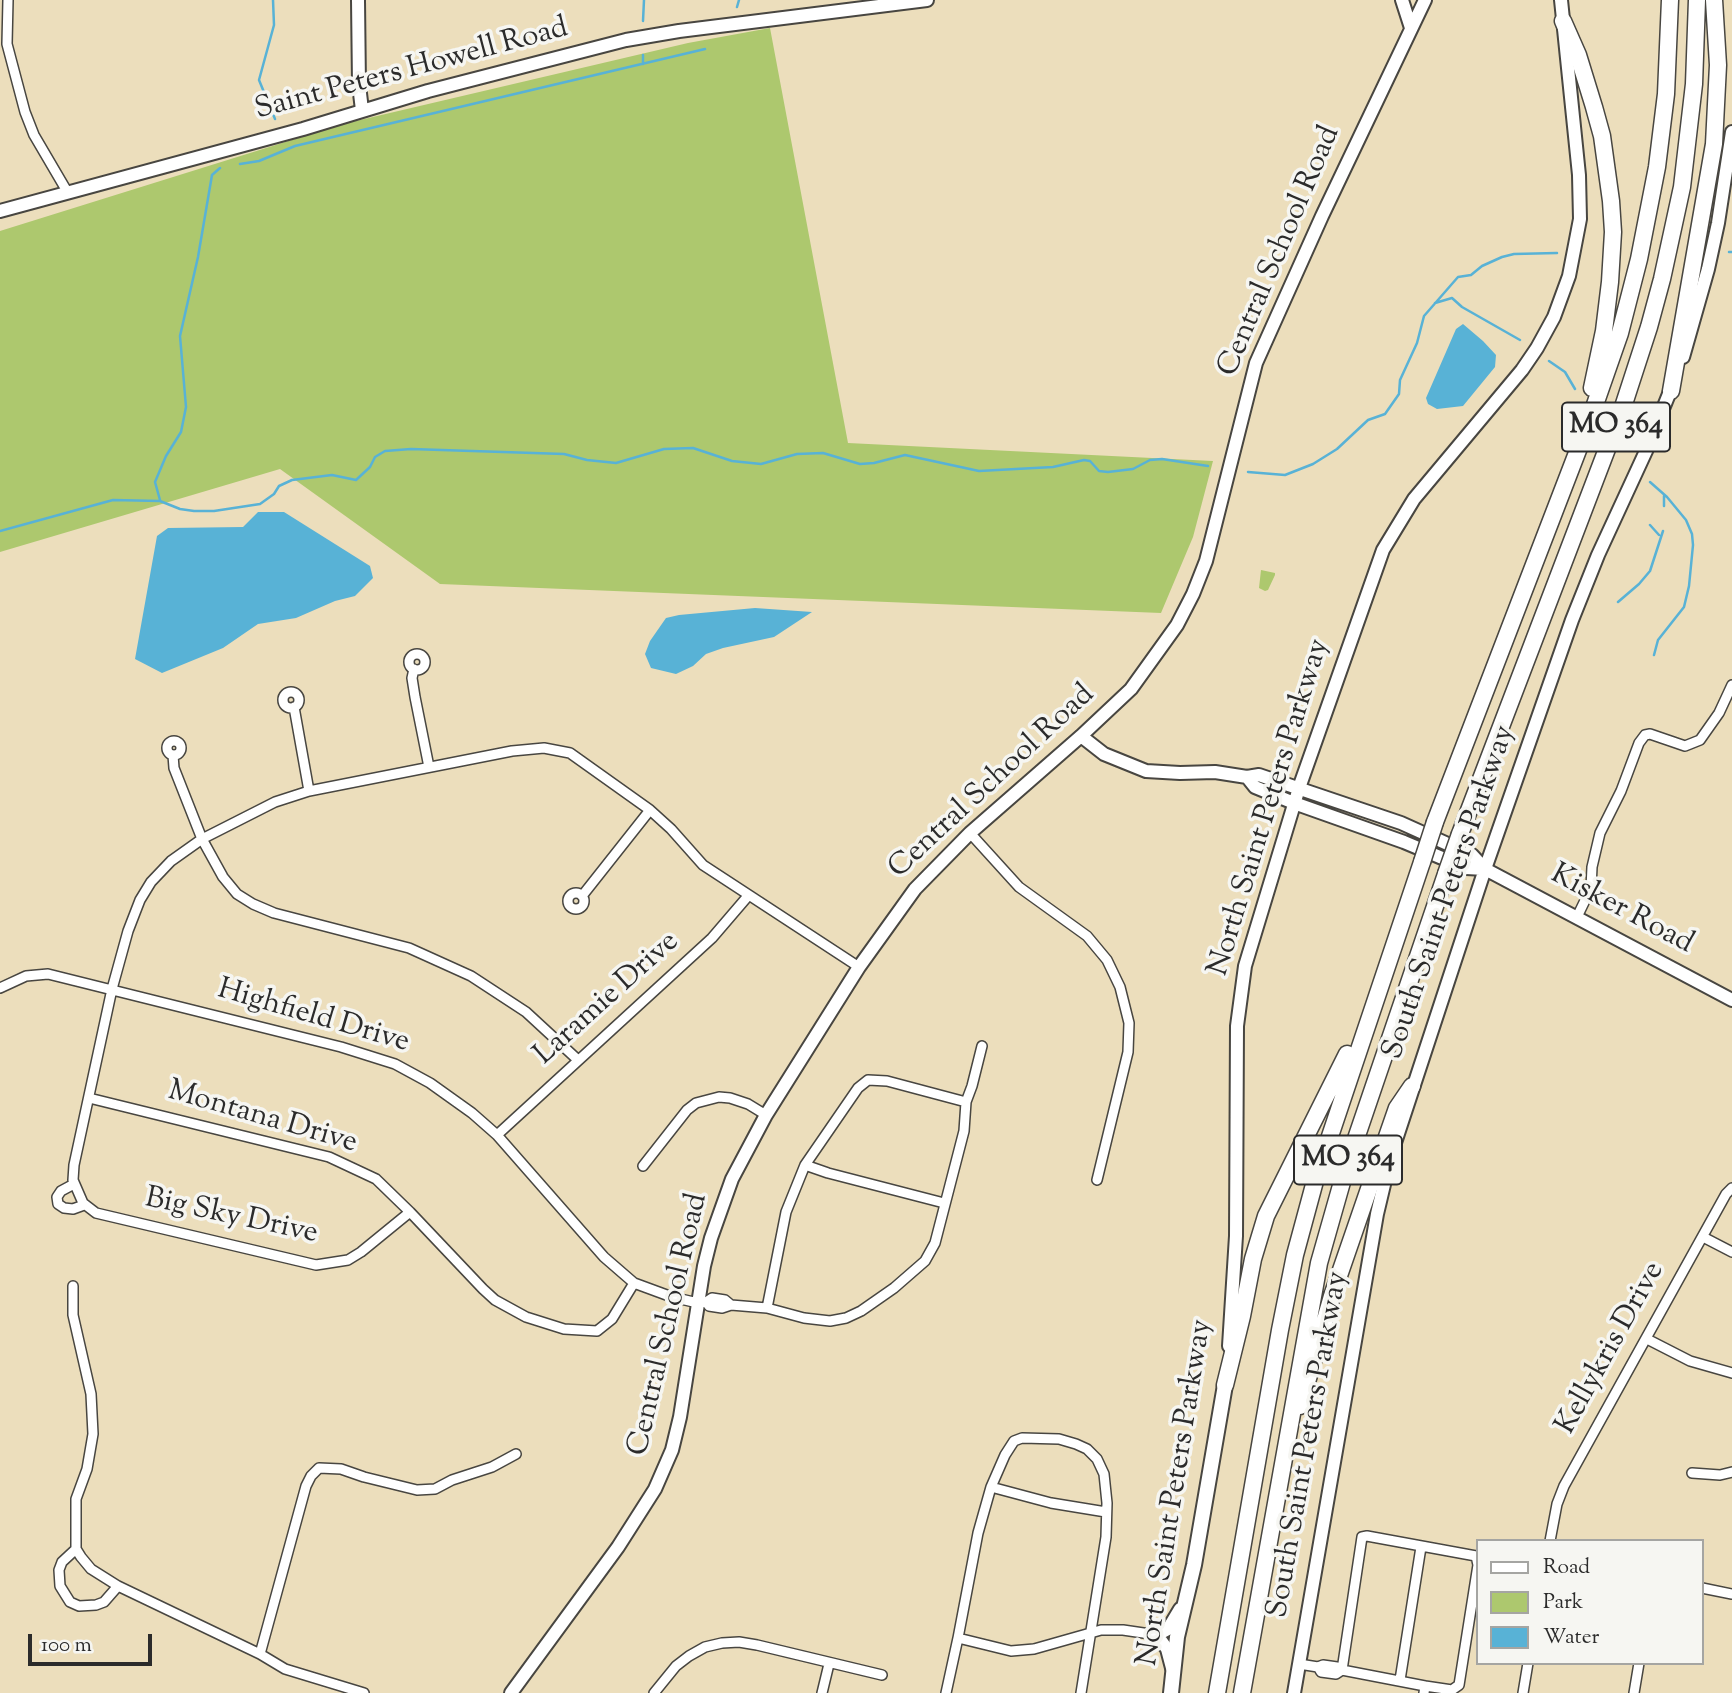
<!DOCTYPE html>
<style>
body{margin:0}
#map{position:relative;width:1732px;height:1693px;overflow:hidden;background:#ecdebc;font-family:"Sorts Mill Goudy",serif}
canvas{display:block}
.legend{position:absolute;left:1476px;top:1539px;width:228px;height:126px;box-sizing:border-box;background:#f6f6f2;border:2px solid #a5a5a2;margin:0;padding:9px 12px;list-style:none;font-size:21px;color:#2b2b2b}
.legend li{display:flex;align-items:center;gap:14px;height:35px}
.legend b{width:35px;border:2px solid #a5a5a2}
.scale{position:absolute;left:28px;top:1634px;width:124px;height:32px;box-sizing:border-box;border:4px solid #2b2b2b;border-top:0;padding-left:9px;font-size:21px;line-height:24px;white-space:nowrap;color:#2b2b2b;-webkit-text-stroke:5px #f6f6f2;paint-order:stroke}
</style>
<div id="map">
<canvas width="1732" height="1693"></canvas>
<ul class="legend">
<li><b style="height:9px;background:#fff"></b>Road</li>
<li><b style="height:19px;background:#adc86e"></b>Park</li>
<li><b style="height:19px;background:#58b2d6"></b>Water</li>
</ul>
<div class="scale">100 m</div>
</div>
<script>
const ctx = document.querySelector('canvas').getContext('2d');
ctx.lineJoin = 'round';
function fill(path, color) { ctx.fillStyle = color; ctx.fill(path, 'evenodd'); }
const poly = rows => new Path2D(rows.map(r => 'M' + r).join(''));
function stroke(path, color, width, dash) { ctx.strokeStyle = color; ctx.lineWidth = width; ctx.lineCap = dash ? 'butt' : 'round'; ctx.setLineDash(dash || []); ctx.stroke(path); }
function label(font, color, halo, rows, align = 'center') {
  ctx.font = font + ' "Sorts Mill Goudy",serif'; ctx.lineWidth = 7; ctx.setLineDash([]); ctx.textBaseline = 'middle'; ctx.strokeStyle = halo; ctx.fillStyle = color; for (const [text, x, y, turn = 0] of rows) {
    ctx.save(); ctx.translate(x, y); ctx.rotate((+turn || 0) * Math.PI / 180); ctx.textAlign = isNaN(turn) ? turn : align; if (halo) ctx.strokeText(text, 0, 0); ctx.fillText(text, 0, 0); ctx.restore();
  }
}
const green = poly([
 [770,28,848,443,1213,461,1193,537,1161,613,440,584,280,469,0,552,0,231,343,124,688,43],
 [1261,570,1275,573,1275,575,1268,590,1265,591,1259,588]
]);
const water = poly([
 [1463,324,1483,341,1496,355,1495,367,1463,406,1437,409,1428,404,1426,398,1456,329],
 [258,512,284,512,370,566,373,578,355,596,335,601,296,618,258,624,223,648,162,673,135,659,157,536,168,528,243,527],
 [755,608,812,612,774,637,723,648,706,654,693,666,676,674,651,668,645,654,650,641,666,618,679,615]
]);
const stream = poly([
 [273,0,274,25,259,80,275,119],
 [737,7,739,0],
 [643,21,644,0],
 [643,64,643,55],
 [240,164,259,161,295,146,705,49],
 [1729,252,1732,252],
 [1435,303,1452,298,1462,307,1520,340],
 [1549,361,1565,372,1575,389],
 [1248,472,1285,475,1313,464,1337,449,1368,420,1385,414,1399,394,1400,380,1417,343,1424,316,1458,277,1471,275,1482,266,1502,257,1514,254,1557,253],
 [1650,482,1667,497,1686,520,1692,534,1693,545,1689,586,1684,607,1658,640,1654,655],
 [1664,496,1664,506],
 [160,500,155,482,166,456,181,432,186,407,180,336,198,257,212,175,220,168],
 [1650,525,1659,535],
 [0,531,113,500,160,501,180,509,194,511,214,511,260,504,274,494,279,486,292,480,332,475,356,480,370,467,375,457,385,451,411,449,564,454,587,460,616,463,664,449,693,448,732,461,761,464,797,454,823,453,860,464,874,463,905,455,979,471,1053,467,1084,460,1090,461,1099,471,1108,472,1133,469,1150,460,1162,459,1208,466],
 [1618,602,1639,584,1650,571,1663,531]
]);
const street = poly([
 [8,0,7,44,25,112,34,135,68,193],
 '409 662a8 8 0 1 1 16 0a8 8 0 1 1-16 0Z',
 [414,669,412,678,415,697,429,767],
 '283 700a8 8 0 1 1 16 0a8 8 0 1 1-16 0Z',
 [294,707,309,791],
 '167 748a7 7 0 1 1 14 0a7 7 0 1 1-14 0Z',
 [173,755,174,768,202,839,223,877,237,894,253,904,274,913,409,948,471,976,526,1012,578,1060],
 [970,833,1019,887,1087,936,1107,960,1120,987,1129,1023,1128,1052,1097,1180],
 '568 901a8 8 0 1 1 16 0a8 8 0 1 1-16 0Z',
 [582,896,650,810],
 [1577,917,1591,888,1592,867,1600,833,1621,791,1639,743,1645,735,1650,734,1685,746,1700,740,1719,713,1732,685],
 [0,988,26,976,48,974,341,1047,395,1064,430,1083,472,1113,497,1135,604,1257,634,1283,672,1297,698,1303,706,1302,709,1306,722,1308,731,1305,767,1308,786,1212,805,1165,858,1088,868,1080,887,1081,966,1102,964,1131,935,1243,925,1261,894,1288,861,1311,846,1318,830,1321,804,1318,767,1308],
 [89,1098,329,1157,376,1179,410,1212,483,1289,495,1300,526,1317,564,1329,597,1331,612,1319,634,1283],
 [966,1102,972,1086,982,1046],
 [497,1135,712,938,748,896],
 [805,1165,828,1173,944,1203],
 [643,1166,687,1110,696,1103,719,1097,730,1098,748,1104,766,1115],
 [74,1184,61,1191,57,1197,58,1204,64,1208,73,1209,84,1205],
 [410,1212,361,1252,348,1260,316,1265,96,1213,83,1203,73,1180,74,1165,112,989,128,931,140,900,151,882,171,861,202,839,275,802,309,791,512,751,544,748,570,753,650,810,671,829,703,865,859,967],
 [1703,1237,1732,1252],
 [73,1286,73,1315,91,1394,93,1434,87,1469,76,1499,76,1549,81,1557,91,1569,118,1586,260,1654,285,1669,364,1693],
 [706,1302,712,1298,725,1300,731,1305],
 [1647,1339,1690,1361,1732,1373],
 [1692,1473,1720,1475,1732,1472],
 [991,1487,1051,1503,1106,1512],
 [1550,1541,1557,1504,1564,1486,1726,1194,1732,1188],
 [76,1549,62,1562,59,1570,60,1586,70,1602,79,1606,96,1605,104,1602,118,1586],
 [1702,1588,1732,1594],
 [958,1638,978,1533,991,1487,1005,1455,1014,1441,1022,1438,1059,1439,1076,1444,1087,1449,1097,1459,1104,1474,1107,1503,1106,1537,1081,1693],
 [260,1654,306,1486,311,1476,319,1468,341,1469,364,1477,417,1490,435,1489,452,1480,492,1467,516,1454],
 [1299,1664,1318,1667,1323,1665,1337,1667,1342,1670,1425,1686,1424,1693],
 [1318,1667,1321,1672,1336,1674,1342,1670,1362,1537,1367,1536,1476,1556,1478,1565,1459,1685,1452,1690,1425,1686],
 [1400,1680,1421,1547],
 [654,1693,676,1666,689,1656,705,1647,722,1643,739,1642,757,1645,882,1675],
 [822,1693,829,1664],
 [946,1693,958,1638,1011,1651,1034,1649,1101,1630,1123,1630,1157,1635],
 [1523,1693,1528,1663],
 [1634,1693,1639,1663]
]);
const secondary = poly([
 [358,0,359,85,362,110],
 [1402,0,1411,28],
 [0,211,303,129,428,91,626,40,679,31,927,0],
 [1683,357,1708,269,1718,223,1732,132],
 [1081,736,1104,754,1146,771,1180,773,1215,772,1247,777,1259,775,1401,823,1472,855,1485,869,1732,1000],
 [1247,777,1255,787,1294,803,1404,842,1466,868,1485,869],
 [1229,1346,1236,1236,1237,1026,1245,966,1299,788,1383,550,1414,499,1522,370,1537,348,1554,317,1569,276,1580,219,1579,175,1561,0],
 [1172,1668,1167,1649,1157,1635,1168,1629,1180,1609],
 [511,1693,618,1547,655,1489,672,1450,680,1417,704,1266,711,1238,732,1179,766,1115,859,967,915,889,970,833,1081,736,1131,689,1177,625,1193,594,1206,561,1256,363,1322,216,1425,0],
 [1294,1693,1377,1214,1391,1155,1485,869,1572,620,1598,555,1646,451,1673,384]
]);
const primary = poly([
 [1171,1693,1177,1637,1194,1565,1225,1385]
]);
const highway = poly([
 [1563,21,1578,55,1594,107,1602,136,1611,201,1613,232,1610,282,1604,331,1592,388],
 [1671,391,1714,144,1718,65,1714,0],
 [1435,822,1590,419,1620,333,1639,259,1657,167,1666,94,1670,0],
 [1460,834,1623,407,1649,327,1662,279,1682,187,1694,84,1697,0],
 [1225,1385,1242,1316,1253,1259,1266,1216,1347,1054],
 [1300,1406,1332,1296,1382,1151,1397,1108,1412,1086],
 [1217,1693,1280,1330,1295,1255,1315,1181,1422,862],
 [1242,1693,1319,1263,1346,1168,1446,874]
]);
const highwayBridge = poly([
 [1422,862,1435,822],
 [1446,874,1460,834]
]);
const shields = [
 [1616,427,108],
 [1348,1160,108]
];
const shieldNames = [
 ["MO 364",1616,427],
 ["MO 364",1348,1160]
];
const streetNames = [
 ["Saint Peters Howell Road",412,71,-15],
 ["Central School Road",1281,252,-67],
 ["Central School Road",993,783,-43],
 ["North Saint Peters Parkway",1271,808,-73],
 ["South Saint Peters Parkway",1451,893,-71],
 ["Kisker Road",1621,911,28],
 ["Laramie Drive",608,1000,-42],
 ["Highfield Drive",313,1018,16],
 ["Montana Drive",262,1119,16],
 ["Big Sky Drive",231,1218,12],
 ["Central School Road",670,1325,-77],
 ["Kellykris Drive",1612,1349,-61],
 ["South Saint Peters Parkway",1310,1445,-80],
 ["North Saint Peters Parkway",1177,1493,-81]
];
fill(green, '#adc86e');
fill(water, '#58b2d6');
stroke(stream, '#58b2d6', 2.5);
stroke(street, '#484641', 12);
stroke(secondary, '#484641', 16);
stroke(primary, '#484641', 18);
stroke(highway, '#484641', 19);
stroke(street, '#fff', 9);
stroke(secondary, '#fff', 12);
stroke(primary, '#fff', 14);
stroke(highway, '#fff', 16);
stroke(highwayBridge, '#484641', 19, []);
stroke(highwayBridge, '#fff', 16);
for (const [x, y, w] of shields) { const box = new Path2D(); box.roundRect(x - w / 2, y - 24.5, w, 49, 5); ctx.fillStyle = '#f6f6f2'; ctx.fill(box); stroke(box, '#2b2b2b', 2); }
label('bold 28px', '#2b2b2b', null, shieldNames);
label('30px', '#2b2b2b', '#f6f6f2', streetNames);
</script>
